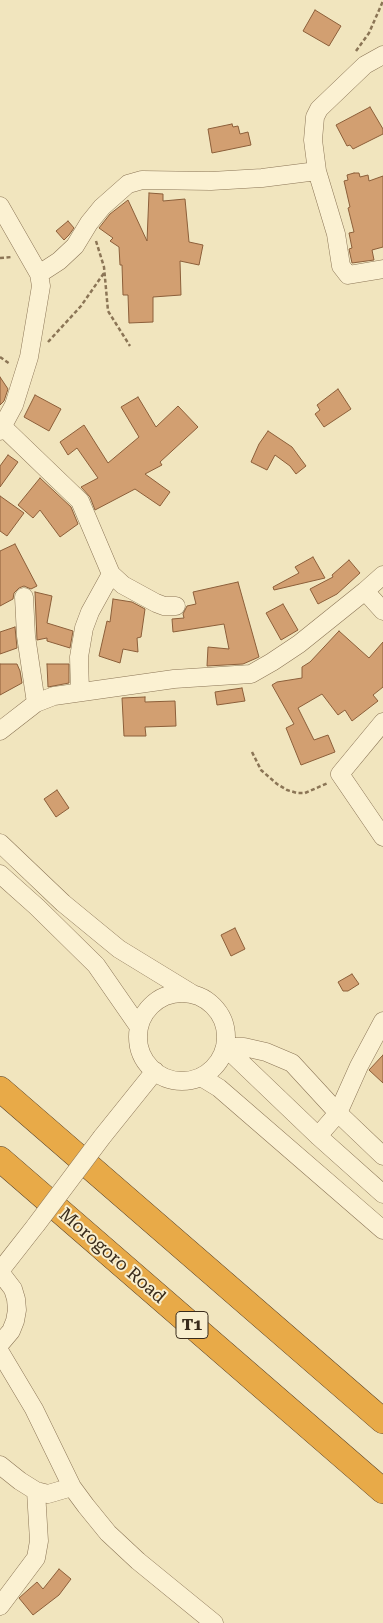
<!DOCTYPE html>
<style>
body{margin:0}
canvas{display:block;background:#f1e5be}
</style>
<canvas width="383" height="1623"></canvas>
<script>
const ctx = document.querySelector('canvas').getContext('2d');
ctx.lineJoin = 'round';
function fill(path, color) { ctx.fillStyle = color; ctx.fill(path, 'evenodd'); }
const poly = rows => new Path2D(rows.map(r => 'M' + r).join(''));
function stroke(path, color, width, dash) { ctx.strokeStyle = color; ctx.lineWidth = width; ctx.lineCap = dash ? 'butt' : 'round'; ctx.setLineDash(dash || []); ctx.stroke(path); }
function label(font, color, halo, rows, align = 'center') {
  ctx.font = font + ' "Roboto Serif",serif'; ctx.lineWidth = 4; ctx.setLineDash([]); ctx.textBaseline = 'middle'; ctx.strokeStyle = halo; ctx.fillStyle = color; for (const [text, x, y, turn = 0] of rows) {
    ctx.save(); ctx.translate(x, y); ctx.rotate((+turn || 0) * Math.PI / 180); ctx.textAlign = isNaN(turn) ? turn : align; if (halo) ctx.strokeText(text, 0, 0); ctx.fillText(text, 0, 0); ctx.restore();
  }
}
const building = poly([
 [315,10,341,26,329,46,303,31,315,10],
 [370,107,383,129,383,134,353,149,350,145,347,146,336,125,370,107],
 [232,124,233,127,238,126,240,134,248,132,251,145,212,153,208,129,232,124],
 [354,173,359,173,360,177,368,175,369,181,383,176,383,247,372,250,374,260,352,263,349,249,352,248,349,233,354,232,348,208,350,207,344,181,348,180,347,175,354,173],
 [149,193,163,194,163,201,185,199,189,242,203,245,199,265,180,261,181,295,153,297,153,322,129,323,128,295,123,295,122,265,120,265,119,247,110,241,113,238,99,228,110,214,128,200,147,241,149,193],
 [68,221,74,228,69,235,64,240,56,231,68,221],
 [0,377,8,389,4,401,0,405,0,377],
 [338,389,351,409,324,427,315,414,320,410,317,405,338,389],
 [35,395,61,409,49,431,24,417,35,395],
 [138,397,156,427,178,406,198,427,160,462,162,465,145,474,170,492,160,506,135,489,95,510,90,497,81,487,98,478,77,448,68,455,60,442,84,425,108,463,139,437,121,407,138,397],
 [268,431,292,447,306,466,296,474,290,466,275,455,267,470,251,462,259,444,268,431],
 [8,455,18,462,0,487,0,466,8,455],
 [40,478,71,507,78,524,60,537,40,510,33,518,18,505,40,478],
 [0,496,24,513,7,536,0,531,0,496],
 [15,544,37,586,31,589,24,586,19,588,14,593,13,599,0,606,0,551,15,544],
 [313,557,325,578,274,590,273,587,299,573,295,567,313,557],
 [349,560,360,573,337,594,318,604,310,589,333,577,332,575,349,560],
 [238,582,259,657,243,664,207,666,208,647,229,649,224,624,173,632,172,619,184,618,183,614,187,606,196,604,193,592,238,582],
 [35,592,52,596,47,623,73,631,70,648,47,641,47,638,37,640,35,592],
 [113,599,132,602,145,609,141,637,137,638,138,652,123,649,120,663,99,656,107,621,110,622,113,599],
 [283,604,298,630,281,640,266,613,283,604],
 [15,627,17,648,0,654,0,632,15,627],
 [339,631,369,658,383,642,383,687,373,695,378,701,352,721,345,710,338,715,322,694,298,708,314,740,328,735,335,752,301,765,286,728,294,724,272,685,277,682,302,678,302,667,310,662,339,631],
 [0,664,17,664,20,671,22,683,0,695,0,664],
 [47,664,69,664,69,683,48,687,47,664],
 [242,688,245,701,217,705,215,692,242,688],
 [145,697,145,702,175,701,176,726,145,727,146,736,124,736,122,698,145,697],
 [57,790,69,808,56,817,44,799,57,790],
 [235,928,245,949,231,956,221,935,235,928],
 [352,974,359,984,348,991,343,991,338,982,352,974],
 [383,1055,383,1083,369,1070,383,1055],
 [59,1569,71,1579,59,1595,33,1615,19,1598,37,1582,43,1589,59,1569]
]);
const path = poly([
 [356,51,369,33,383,1],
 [96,241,104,267,108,311,130,346],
 [0,258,12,257],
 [48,342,81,306,104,273],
 [0,357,10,364],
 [252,752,261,770,277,784,287,790,297,793,305,793,328,783]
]);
const minor = poly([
 [383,55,365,65,319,109,315,117,313,140,317,171,336,234,341,266,348,275,383,269],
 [0,206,39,274],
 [3,427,80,501,111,574,123,585,156,603,164,606,176,606],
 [0,431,14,405,29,357,41,286,39,274,59,261,75,246,89,223,102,207,128,184,142,180,211,181,262,178,317,171],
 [365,591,383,611],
 [24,597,26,636,36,703],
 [80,692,79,657,84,628,90,612,111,574],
 [383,722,340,774,383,837],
 [0,731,36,703,54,696,174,679,251,674,272,662,299,644,365,591,383,575],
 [0,843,63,903,119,949,191,993],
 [0,874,37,907,96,965,139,1027],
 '138 1037a44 44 0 1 1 88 0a44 44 0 1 1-88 0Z',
 [225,1047,318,1136,383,1194],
 [225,1047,244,1047,266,1052,292,1063,338,1113,383,1156],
 [201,1077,219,1088,383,1230],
 [318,1136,338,1113,359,1066,383,1021],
 [102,1137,155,1071],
 [0,1271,36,1225],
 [0,1272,13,1289,16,1299,17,1310,15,1321,11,1331,0,1344],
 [0,1352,34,1409,72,1487,86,1506,108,1533,138,1561,214,1623],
 [0,1465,20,1481,36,1491,48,1494,72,1487],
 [0,1606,36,1558,39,1541,36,1491]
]);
const highway = poly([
 [0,1089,383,1421],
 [0,1159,383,1491]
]);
const minorBridge = poly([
 [36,1225,102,1137]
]);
const shields = [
 [192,1325,32]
];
const shieldNames = [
 ["T1",192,1325]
];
const streetNames = [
 ["Morogoro Road",112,1256,41]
];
fill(building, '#d29f71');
stroke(building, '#8c5f3a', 1);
stroke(minor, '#8b7556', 19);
stroke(highway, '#58422a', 26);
stroke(path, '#8b7556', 2.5, [4, 2.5]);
stroke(minor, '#fbf1d2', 18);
stroke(highway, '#e8aa48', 25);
stroke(minorBridge, '#8b7556', 19, []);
stroke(minorBridge, '#fbf1d2', 18);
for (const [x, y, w] of shields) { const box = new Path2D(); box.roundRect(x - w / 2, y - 13.5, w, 27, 4); ctx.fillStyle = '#f8eece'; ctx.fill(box); stroke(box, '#392b1b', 1); }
label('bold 16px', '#392b1b', null, shieldNames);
label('18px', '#392b1b', '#f8eece', streetNames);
</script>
